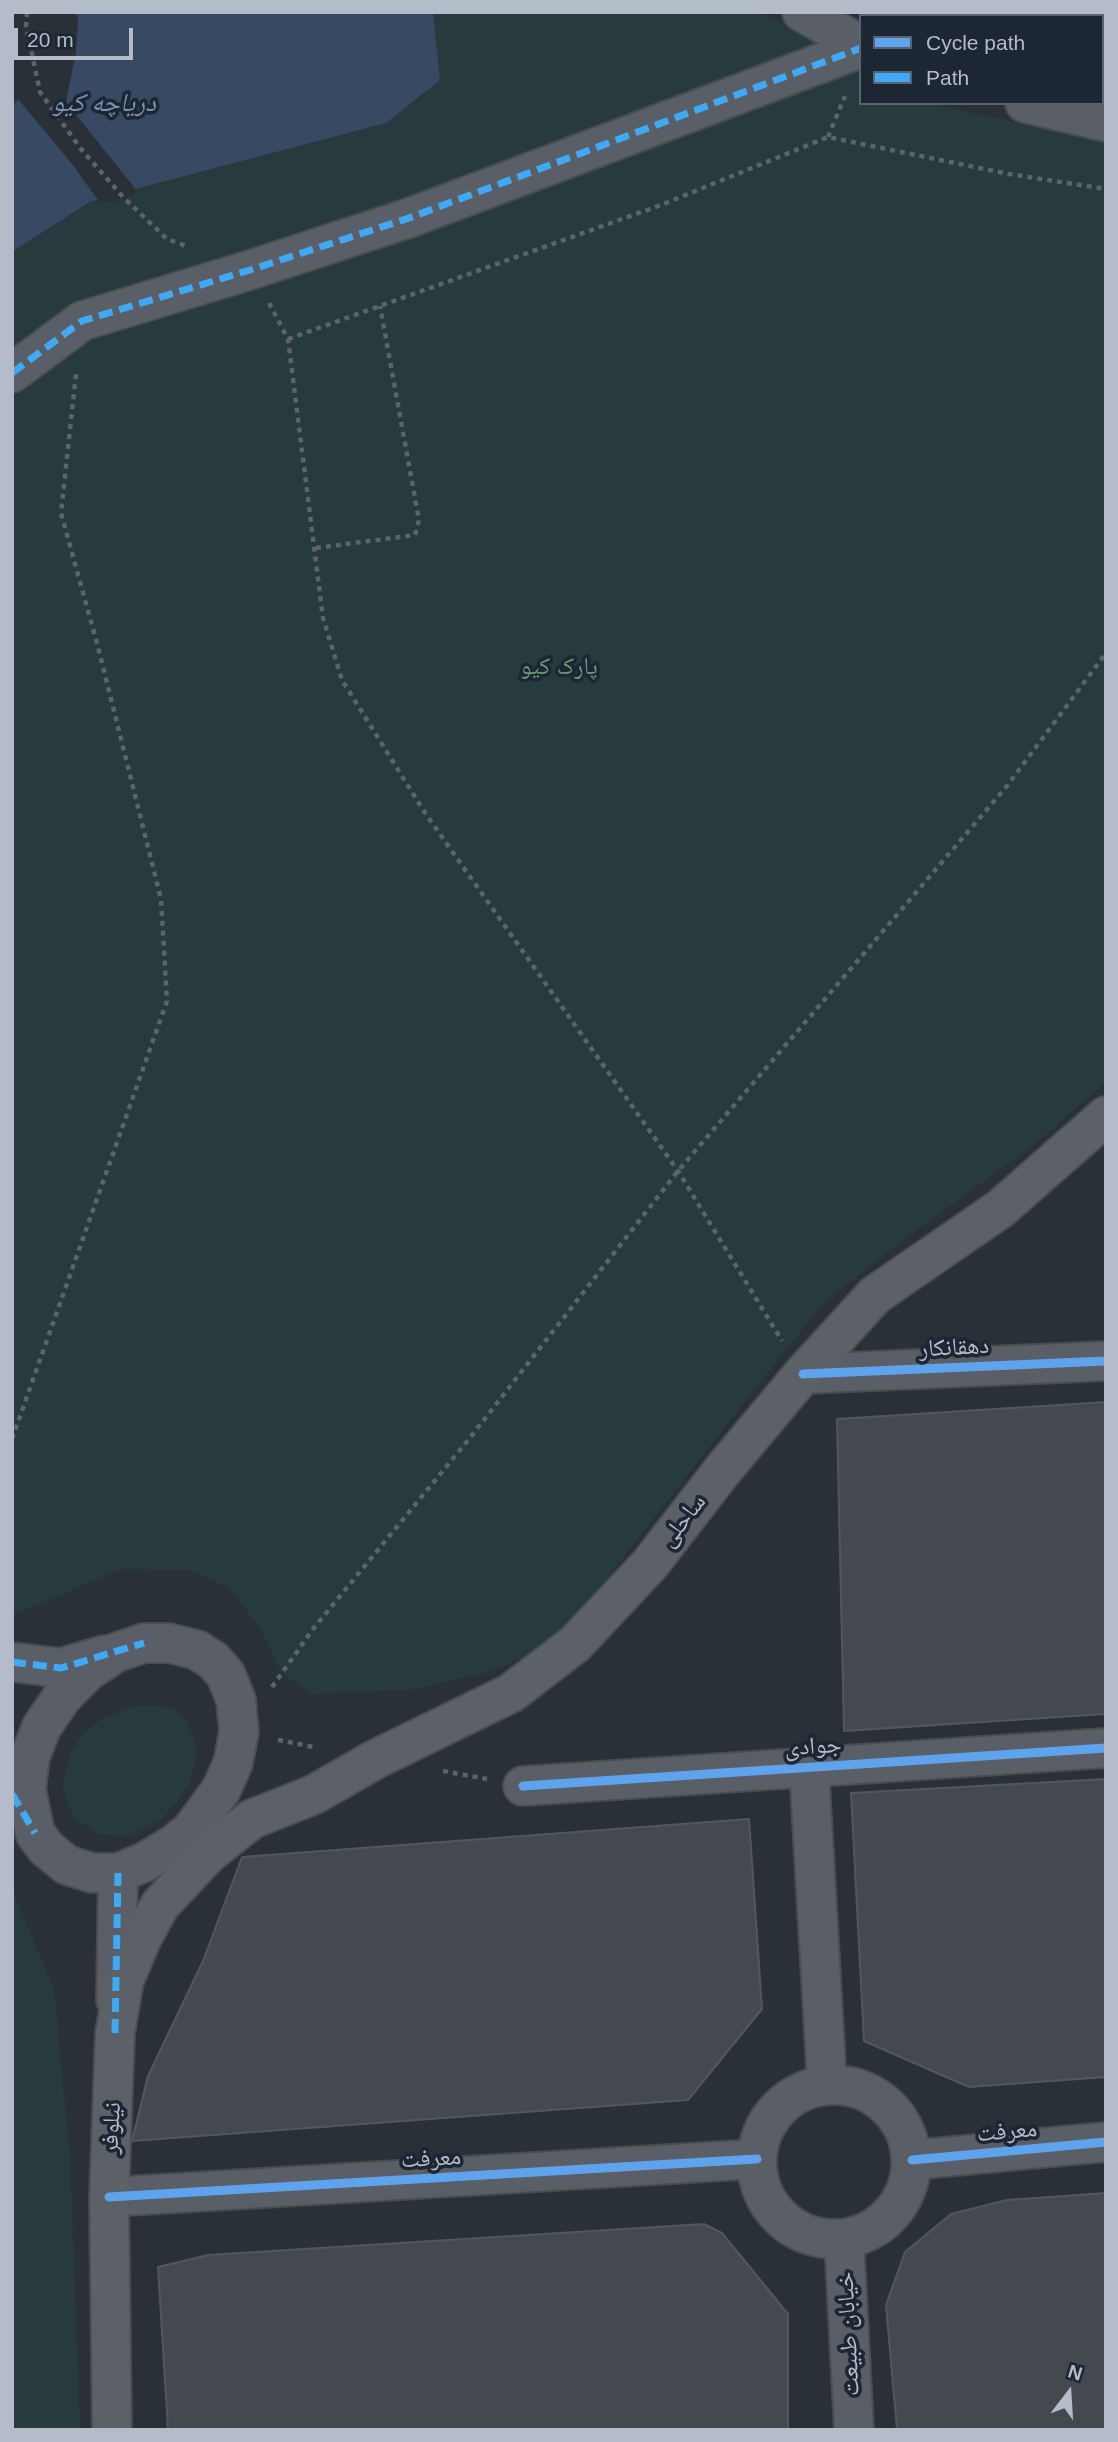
<!DOCTYPE html>
<meta charset="utf-8">
<style>
body{margin:0}
#map{position:relative;width:1118px;height:2442px;overflow:hidden;background:#2a3038;font-family:Arial,sans-serif}
canvas{display:block}
.frame{position:absolute;inset:0;border:14px solid #b4bcc9;pointer-events:none}
.legend{position:absolute;left:859px;top:14px;width:245px;height:91px;box-sizing:border-box;background:#1d2633;border:2px solid #59626f;margin:0;padding:9px 12px;list-style:none;font-size:21px;color:#b4bcc9}
.legend li{display:flex;align-items:center;gap:14px;height:35px}
.legend b{width:35px;border:2px solid #59626f}
.north{position:absolute;left:1034px;top:2358px;width:70px;height:70px;-webkit-text-stroke:5px #1d2633;paint-order:stroke;rotate:17deg;font-size:19px;font-weight:700;line-height:28px;text-align:center;color:#b4bcc9}
.north::after{content:'';display:block;margin:auto;width:24px;height:32px;background:#b4bcc9;clip-path:polygon(50% 0,100% 100%,50% 72%,0 100%)}
.scale{position:absolute;left:14px;top:28px;width:119px;height:32px;box-sizing:border-box;border:4px solid #b4bcc9;border-top:0;padding-left:9px;font-size:21px;line-height:24px;white-space:nowrap;color:#b4bcc9;-webkit-text-stroke:5px #1d2633;paint-order:stroke}
</style>
<div id="map">
<canvas width="1118" height="2442"></canvas>
<div class="frame"></div>
<ul class="legend">
<li><b style="height:9px;background:#60a3ed"></b>Cycle path</li>
<li><b style="height:9px;background:#3fa9f5"></b>Path</li>
</ul>
<div class="north">N</div>
<div class="scale">20 m</div>
</div>
<script>
const ctx = document.querySelector('canvas').getContext('2d');
ctx.lineJoin = 'round';
function fill(path, color) { ctx.fillStyle = color; ctx.fill(path, 'evenodd'); }
const poly = rows => new Path2D(rows.map(r => 'M' + r).join(''));
function stroke(path, color, width, dash) { ctx.strokeStyle = color; ctx.lineWidth = width; ctx.lineCap = dash ? 'butt' : 'round'; ctx.setLineDash(dash || []); ctx.stroke(path); }
function label(font, color, halo, rows, align = 'center') {
  ctx.font = font + ' Arial,"Noto Naskh Arabic",sans-serif'; ctx.lineWidth = 7; ctx.setLineDash([]); ctx.textBaseline = 'middle'; ctx.strokeStyle = halo; ctx.fillStyle = color; for (const [text, x, y, turn = 0] of rows) {
    ctx.save(); ctx.translate(x, y); ctx.rotate((+turn || 0) * Math.PI / 180); ctx.textAlign = isNaN(turn) ? turn : align; if (halo) ctx.strokeText(text, 0, 0); ctx.fillText(text, 0, 0); ctx.restore();
  }
}
const green = poly([
 [433,12,760,12,861,64,861,103,938,103,945,107,1106,142,1106,1082,1035,1144,906,1238,828,1299,778,1359,598,1590,538,1652,485,1673,414,1689,313,1694,281,1673,260,1628,230,1588,189,1570,121,1569,18,1613,12,1612,12,252,91,201,123,197,135,189,440,80],
 [152,1705,175,1709,187,1722,196,1743,196,1760,190,1781,178,1801,160,1821,127,1836,98,1834,74,1818,66,1800,62,1784,72,1751,80,1738,100,1720,134,1706],
 [12,1889,54,1989,70,2158,80,2430,12,2430]
]);
const water = poly([
 [12,12,433,12,440,80,386,123,135,189,123,197,91,201,12,252]
]);
const pier = poly([
 [12,12,76,12,78,20,76,52,66,102,138,192,124,200,100,203,72,164,18,99,12,107]
]);
const building = poly([
 [1106,1402,1106,1714,844,1731,837,1419,1106,1402],
 [1106,1779,1106,2077,969,2087,864,2041,851,1793,1106,1779],
 [749,1819,762,2009,688,2100,132,2141,148,2076,203,1961,242,1857,749,1819],
 [1106,2193,1106,2430,897,2430,886,2305,905,2252,951,2214,1007,2200,1106,2193],
 [704,2224,722,2233,788,2314,788,2430,168,2430,158,2267,208,2255,704,2224]
]);
const path = poly([
 [27,12,26,26,40,92,81,149,123,197,167,239,189,247],
 [828,137,845,96],
 [269,303,288,339,323,618,342,680,425,813,678,1171,782,1341],
 [288,339,661,205,828,137,1009,174,1106,189],
 [316,548,415,535,419,520,380,306],
 [12,1439,167,1001,161,899,98,647,61,513,76,374],
 [272,1687,313,1629,469,1439,678,1171,1007,786,1106,653],
 [278,1740,314,1747],
 [443,1771,487,1779]
]);
const minor = poly([
 [802,12,861,45],
 [962,12,970,16],
 [1096,12,1102,16],
 [1025,103,1106,122],
 [12,373,82,321,250,270,409,218,861,48],
 [803,1374,1106,1361],
 [144,1643,169,1643,197,1650,214,1661,226,1675,236,1700,239,1732,233,1763,221,1790,191,1831,173,1845,145,1862,118,1873,92,1873,67,1865,46,1848,35,1833,26,1789,30,1757,41,1728,62,1697,88,1671,115,1653,144,1643],
 [12,1662,61,1668,105,1655],
 [809,1767,827,2084],
 [523,1786,1106,1748],
 [116,2000,118,1873],
 '757 2162a77 77 0 1 1 154 0a77 77 0 1 1-154 0Z',
 [912,2160,1106,2142],
 [109,2197,757,2159],
 [844,2239,854,2430]
]);
const major = poly([
 [112,2430,109,2197,115,2033,124,1981,141,1940,160,1905,208,1854,252,1819,313,1795,376,1759,511,1693,575,1644,650,1564,722,1471,803,1374,875,1295,1000,1209,1106,1116]
]);
const quiet = poly([
 [12,373,82,321,250,270,409,218,861,48],
 [12,1662,61,1668,144,1643],
 [12,1794,35,1833],
 [115,2033,118,1873]
]);
const cycleway = poly([
 [803,1374,1106,1361],
 [523,1786,1106,1748],
 [912,2160,1106,2142],
 [109,2197,757,2159]
]);
const parkNames = [
 ["پارک کیو",559,667]
];
const streetNames = [
 ["دهقانکار",954,1348,-3],
 ["ساحلی",683,1521,-52],
 ["جوادی",813,1747,-4],
 ["نیلوفر",112,2128,-87],
 ["معرفت",1007,2132,-5],
 ["معرفت",431,2159,-3],
 ["خیابان طبیعت",849,2334,-93]
];
const waterNames = [
 ["دریاچه کیو",104,104]
];
fill(green, '#273a3e');
fill(water, '#384963');
fill(pier, '#2a3038');
fill(building, '#444950');
stroke(building, '#52575f', 2);
stroke(minor, '#484c53', 42);
stroke(major, '#484c55', 42);
stroke(path, '#5d636a', 4.5, [5, 5]);
stroke(minor, '#5a5e66', 38);
stroke(major, '#5c6168', 38);
stroke(quiet, '#3fa9f5', 7, [14, 7]);
stroke(cycleway, '#60a3ed', 9);
label('24px', '#6b9a76', '#1d2633', parkNames);
label('24px', '#b4bcc9', '#1d2633', streetNames);
label('italic 26px', '#7c92b1', '#1d2633', waterNames);
</script>
